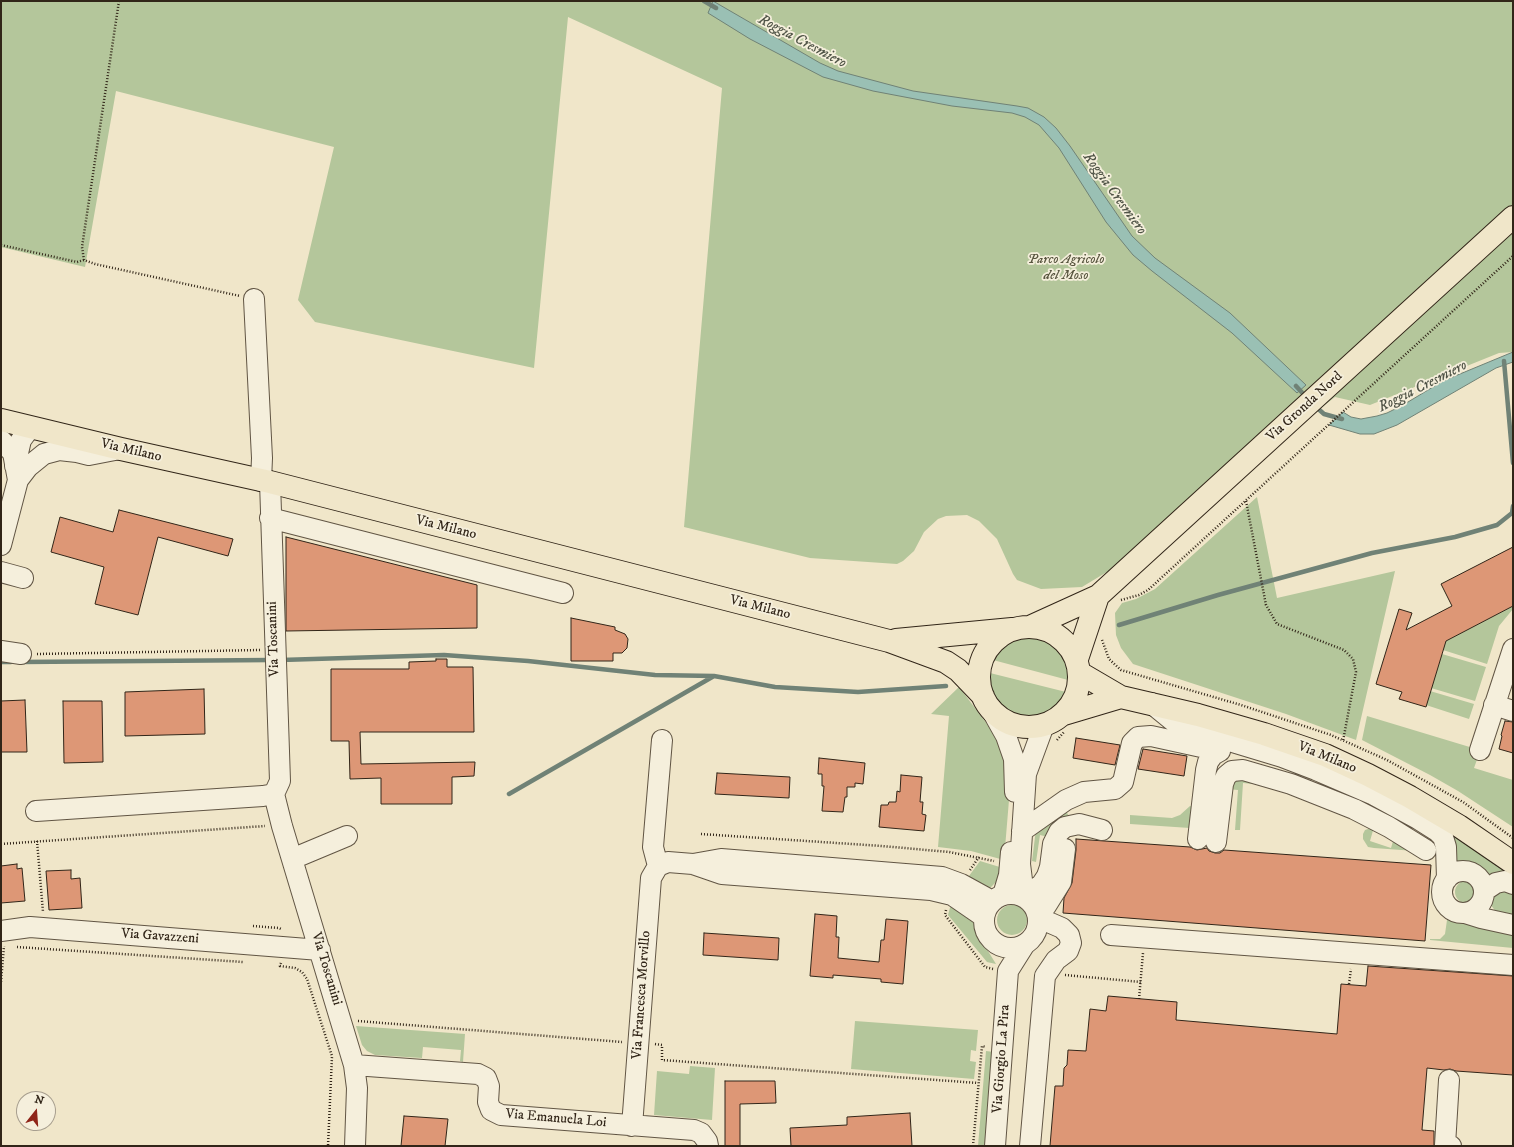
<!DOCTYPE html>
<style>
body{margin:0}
#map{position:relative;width:1514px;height:1147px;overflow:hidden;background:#f0e6c9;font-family:"IM FELL DW Pica",serif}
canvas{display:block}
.frame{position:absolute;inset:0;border:2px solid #312518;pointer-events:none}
.north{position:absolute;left:16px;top:1091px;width:40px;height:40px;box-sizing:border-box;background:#f5efdc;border:1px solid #a79e8e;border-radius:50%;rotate:17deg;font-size:11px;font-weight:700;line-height:16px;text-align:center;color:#312518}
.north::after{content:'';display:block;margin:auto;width:14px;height:18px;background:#8f2418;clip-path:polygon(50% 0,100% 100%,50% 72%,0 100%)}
</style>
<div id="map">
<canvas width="1514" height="1147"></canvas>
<div class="frame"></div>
<div class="north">N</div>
</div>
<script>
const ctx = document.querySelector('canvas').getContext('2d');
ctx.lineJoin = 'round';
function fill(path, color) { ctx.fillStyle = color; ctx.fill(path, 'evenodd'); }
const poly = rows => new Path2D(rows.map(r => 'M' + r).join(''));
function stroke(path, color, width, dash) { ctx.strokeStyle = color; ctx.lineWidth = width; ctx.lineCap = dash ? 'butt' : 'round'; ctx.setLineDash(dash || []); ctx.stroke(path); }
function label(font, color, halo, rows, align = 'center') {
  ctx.font = font + ' "IM FELL DW Pica",serif'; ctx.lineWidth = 3.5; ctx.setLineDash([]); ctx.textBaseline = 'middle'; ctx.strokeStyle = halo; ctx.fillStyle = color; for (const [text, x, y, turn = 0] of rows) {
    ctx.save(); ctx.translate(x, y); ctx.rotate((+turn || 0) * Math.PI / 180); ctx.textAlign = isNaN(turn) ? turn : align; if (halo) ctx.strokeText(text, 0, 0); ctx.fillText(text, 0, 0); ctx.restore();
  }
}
const green = poly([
 [1,1,1513,1,1513,352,1499,353,1370,405,1335,397,1130,558,1082,587,1041,589,1017,580,1013,574,997,539,979,521,967,515,946,516,938,519,924,532,914,551,903,561,897,564,810,558,684,527,722,88,568,17,534,368,315,322,298,300,334,147,116,91,85,267,1,247],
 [1257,497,1277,598,1395,571,1356,740,1286,714,1133,664,1121,648,1116,635,1115,613,1122,603,1136,599,1155,589],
 [1513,606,1513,609,1499,626,1487,664,1443,650,1440,644],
 [1023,636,1038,638,1052,644,1059,650,1064,656,1069,668,1068,680,993,660,996,653,1001,648,1011,641],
 [1442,654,1486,667,1475,701,1431,688],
 [990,673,1066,692,1063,700,1052,710,1041,715,1027,717,1013,713,999,703,992,691],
 [959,687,991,729,1009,761,1011,776,1004,860,971,851,938,847,949,716,931,714],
 [1430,691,1474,704,1469,719,1426,705],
 [1367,716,1473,748,1479,754,1474,768,1513,780,1513,827,1458,791,1430,775,1362,740],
 [1230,780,1253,780,1253,784,1243,783,1240,830,1235,830,1238,790,1227,789],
 [1190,806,1195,807,1190,828,1130,824,1130,815,1172,818,1180,815],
 [1063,812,1067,813,1069,816,1048,837,1040,835,1036,862,1032,861,1036,829],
 [1441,826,1513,874,1490,879,1481,868,1474,865,1466,864,1452,868],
 [1374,827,1370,841,1391,848,1394,838,1415,851,1374,848,1368,847,1363,839,1363,834,1365,830],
 [980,861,1003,868,999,879,987,891,966,880],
 '1455 892a11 11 0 1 1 22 0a11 11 0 1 1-22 0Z',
 [1505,890,1513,892,1513,918,1498,915,1491,905,1494,896],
 [951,904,970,917,974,923,975,930,996,964,987,962,948,915],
 '997 920a15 15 0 1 1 30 0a15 15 0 1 1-30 0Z',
 [1448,913,1513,930,1513,948,1430,940,1430,939,1440,939,1445,934],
 [855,1021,978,1030,976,1051,971,1050,970,1061,976,1062,974,1079,851,1069],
 [356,1026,465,1034,463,1062,460,1061,461,1050,423,1047,422,1058,375,1055,367,1051,362,1045],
 [986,1051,994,1052,986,1141,984,1146,978,1146],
 [690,1066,715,1068,712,1120,654,1115,657,1071,689,1074]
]);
const water = poly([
 [713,1,820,63,838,71,913,91,1017,106,1028,108,1044,117,1056,128,1070,146,1132,236,1155,258,1230,313,1306,385,1297,393,1232,333,1152,271,1133,255,1106,222,1059,148,1039,125,1025,117,1012,113,952,106,873,91,823,77,750,39,708,13,713,1],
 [1513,352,1513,362,1496,368,1397,425,1374,434,1360,434,1329,425,1343,412,1351,417,1361,419,1377,416,1387,413,1403,405,1443,381,1513,352]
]);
const stream = poly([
 [704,1,716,8],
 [1504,361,1513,463],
 [1296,386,1307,398],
 [1315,406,1324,414,1342,419],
 [1119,625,1218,595,1372,553,1455,537,1497,525,1512,513,1513,506],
 [281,660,444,655,528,661,655,675,714,676,775,687,858,692,946,686],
 [1,662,11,662],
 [21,662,271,660],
 [509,794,714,676]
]);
const building = poly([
 [119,510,233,539,228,556,158,537,138,615,95,604,104,567,51,552,60,517,113,532,119,510],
 [286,537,477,585,477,628,286,631,286,537],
 [1513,547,1513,606,1446,641,1426,707,1399,699,1402,692,1376,684,1399,609,1412,613,1406,630,1452,606,1441,584,1513,547],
 [571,618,615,627,615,630,625,634,628,639,627,648,622,653,613,653,613,661,571,661,571,618],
 [436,659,447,659,447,667,473,667,474,732,360,732,361,764,475,762,474,776,452,777,452,804,381,804,381,778,350,779,349,741,331,741,331,669,409,669,409,662,436,661,436,659],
 [204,689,205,734,125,736,125,692,204,689],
 [25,700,27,752,1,752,1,701,25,700],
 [63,701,102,701,103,762,64,763,63,701],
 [1505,721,1513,722,1513,753,1499,749,1502,736,1501,735,1505,721],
 [1076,738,1120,745,1115,765,1073,758,1076,738],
 [1143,749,1187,756,1184,776,1138,769,1143,749],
 [819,758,865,763,863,784,855,783,855,787,847,787,847,797,845,797,843,812,822,811,824,786,822,786,822,774,818,774,819,758],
 [717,773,790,777,789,798,715,794,717,773],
 [901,775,922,777,920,802,923,802,922,814,926,815,924,831,879,827,881,805,888,805,889,802,896,802,897,791,900,792,901,775],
 [1076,839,1190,847,1197,850,1207,848,1209,851,1215,853,1220,853,1224,850,1431,865,1425,941,1063,913,1064,898,1072,883,1076,850,1076,839],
 [17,864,17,869,22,868,25,901,1,903,1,866,17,864],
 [71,870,71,879,80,878,82,908,49,910,46,871,71,870],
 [815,914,837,916,836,937,839,937,838,958,879,962,881,940,884,940,886,919,908,921,903,984,881,982,881,979,833,975,833,978,810,976,815,914],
 [704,933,779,938,778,960,703,955,704,933],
 [1368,966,1513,976,1513,1075,1456,1071,1450,1069,1444,1070,1427,1068,1422,1130,1434,1131,1434,1146,1050,1146,1055,1086,1063,1086,1064,1068,1067,1065,1068,1050,1086,1051,1090,1009,1106,1011,1108,996,1177,1002,1176,1020,1337,1034,1341,984,1366,986,1368,966],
 [725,1081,775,1081,776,1103,740,1104,740,1146,725,1146,725,1081],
 [910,1113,912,1146,791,1146,790,1128,847,1125,847,1117,910,1113],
 [404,1116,448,1119,445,1146,401,1146,404,1116]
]);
const path = poly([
 [119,1,82,247,84,260,95,264,240,296],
 [1,245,77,262,84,260],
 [1246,501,1266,605,1277,624,1344,650,1353,659,1356,672,1343,741],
 [1121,600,1139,595,1148,590,1513,256],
 [1102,640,1109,659,1121,670,1241,705,1331,735,1387,760,1463,802,1513,838],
 [37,654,260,650],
 [1057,740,1064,732],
 [701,834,882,846,949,852,994,861],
 [37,841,43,912],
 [1,844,265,826],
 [970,870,979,857],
 [946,910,945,915,985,967,993,969],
 [253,926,279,928,281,929],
 [17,947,243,962],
 [281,963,280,966,295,968,302,972,307,979,332,1056,328,1146],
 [1065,975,1141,982],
 [1,982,4,946],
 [1349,984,1351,969],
 [1139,999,1143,953],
 [358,1021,622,1042],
 [655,1044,662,1045,662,1060,978,1083],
 [973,1146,982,1046,986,1047]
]);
const minor = poly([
 [254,299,262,458,261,481],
 [1,440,13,453,18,480],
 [15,466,21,440,30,428],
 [270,482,280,781,274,794,282,826,354,1065,357,1088,355,1146],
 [270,518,563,593],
 [1,545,18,480,28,467,44,454,59,450,77,452,89,455,120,449],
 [1,572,23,578],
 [1,651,21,654],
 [1151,703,1173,721,1196,731,1282,757,1316,770,1372,794,1418,819,1437,831,1443,837,1446,847,1447,879],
 [1494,705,1513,711],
 [992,711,1006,736,1014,759,1015,792],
 [1044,725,1026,774,1020,864,1024,896,1041,885,1047,876,1050,867,1053,844,1059,832,1065,827,1079,824,1102,830],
 [1480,750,1513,649],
 [36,811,263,796,274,794],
 [1022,831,1066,800,1084,792,1115,789,1123,782,1132,743,1138,737,1151,736,1215,750],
 [1198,839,1206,770,1208,762,1213,755,1220,751],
 [1216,842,1223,784,1226,776,1232,771,1243,770,1291,784,1354,809,1389,827,1426,850],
 [292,859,347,836],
 [658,866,653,847,662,740],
 '1442 892a21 21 0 1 1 42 0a21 21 0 1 1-42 0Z',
 [1484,891,1496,883,1505,881,1513,884],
 '984 921a27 27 0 1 1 54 0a27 27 0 1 1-54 0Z',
 [1003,895,1009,875,1011,852],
 [1038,913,1046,906,1061,882,1065,849],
 [1465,913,1481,918,1513,925],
 [984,917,952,895,931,890,722,874,693,864,721,859,942,877,961,884,992,901],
 [1,931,30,927,320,950],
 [1111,935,1513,965],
 [354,1065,478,1074,486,1078,489,1086,488,1102,491,1110,501,1115,694,1130,701,1133,707,1141,708,1146],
 [1449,1080,1445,1145,1451,1146],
 [632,1126,651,878,658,866,668,862,693,864],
 [995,1146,1008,971,1025,944],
 [1030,1146,1045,976,1056,960,1068,951,1071,943,1069,935,1062,928,1039,918]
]);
const major = poly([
 [1,420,121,449,270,482,889,641,946,662,958,670,983,696],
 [1032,626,1098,596,1513,217],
 '979 677a50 50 0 1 1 100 0a50 50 0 1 1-100 0Z',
 [896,640,1012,629],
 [1077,659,1098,596],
 [1080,673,1121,697,1198,715,1264,734,1325,755,1368,775,1410,797,1459,826,1513,863],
 [1064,714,1121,697]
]);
const parkNames = [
 ["Parco Agricolo",1066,260],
 ["del Moso",1066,276]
];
const streetNames = [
 ["Via Gronda Nord",1305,407,-42],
 ["Via Milano",131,451,13],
 ["Via Milano",446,528,14],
 ["Via Milano",760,608,14],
 ["Via Toscanini",274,639,-92],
 ["Via Milano",1327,758,22],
 ["Via Gavazzeni",160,937,4],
 ["Via Toscanini",326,969,73],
 ["Via Francesca Morvillo",642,995,-86],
 ["Via Giorgio La Pira",1002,1059,-86],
 ["Via Emanuela Loi",556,1119,5]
];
const waterNames = [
 ["Roggia Cresmiero",802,42,28],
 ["Roggia Cresmiero",1114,194,54],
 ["Roggia Cresmiero",1423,387,-27]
];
fill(green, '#b4c69b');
fill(water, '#9ac0b4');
stroke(water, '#708276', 1);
stroke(stream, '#708276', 4.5);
fill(building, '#dd9776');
stroke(building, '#312518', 1);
stroke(minor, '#615544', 22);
stroke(major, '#312518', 24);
stroke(path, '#312518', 2.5, [1, 2]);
stroke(minor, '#f5efdc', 20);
stroke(major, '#f0e6c9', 22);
label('italic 14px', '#58553f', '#f5efdc', parkNames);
label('14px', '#312518', '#f5efdc', streetNames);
label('italic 15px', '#505447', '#f5efdc', waterNames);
</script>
